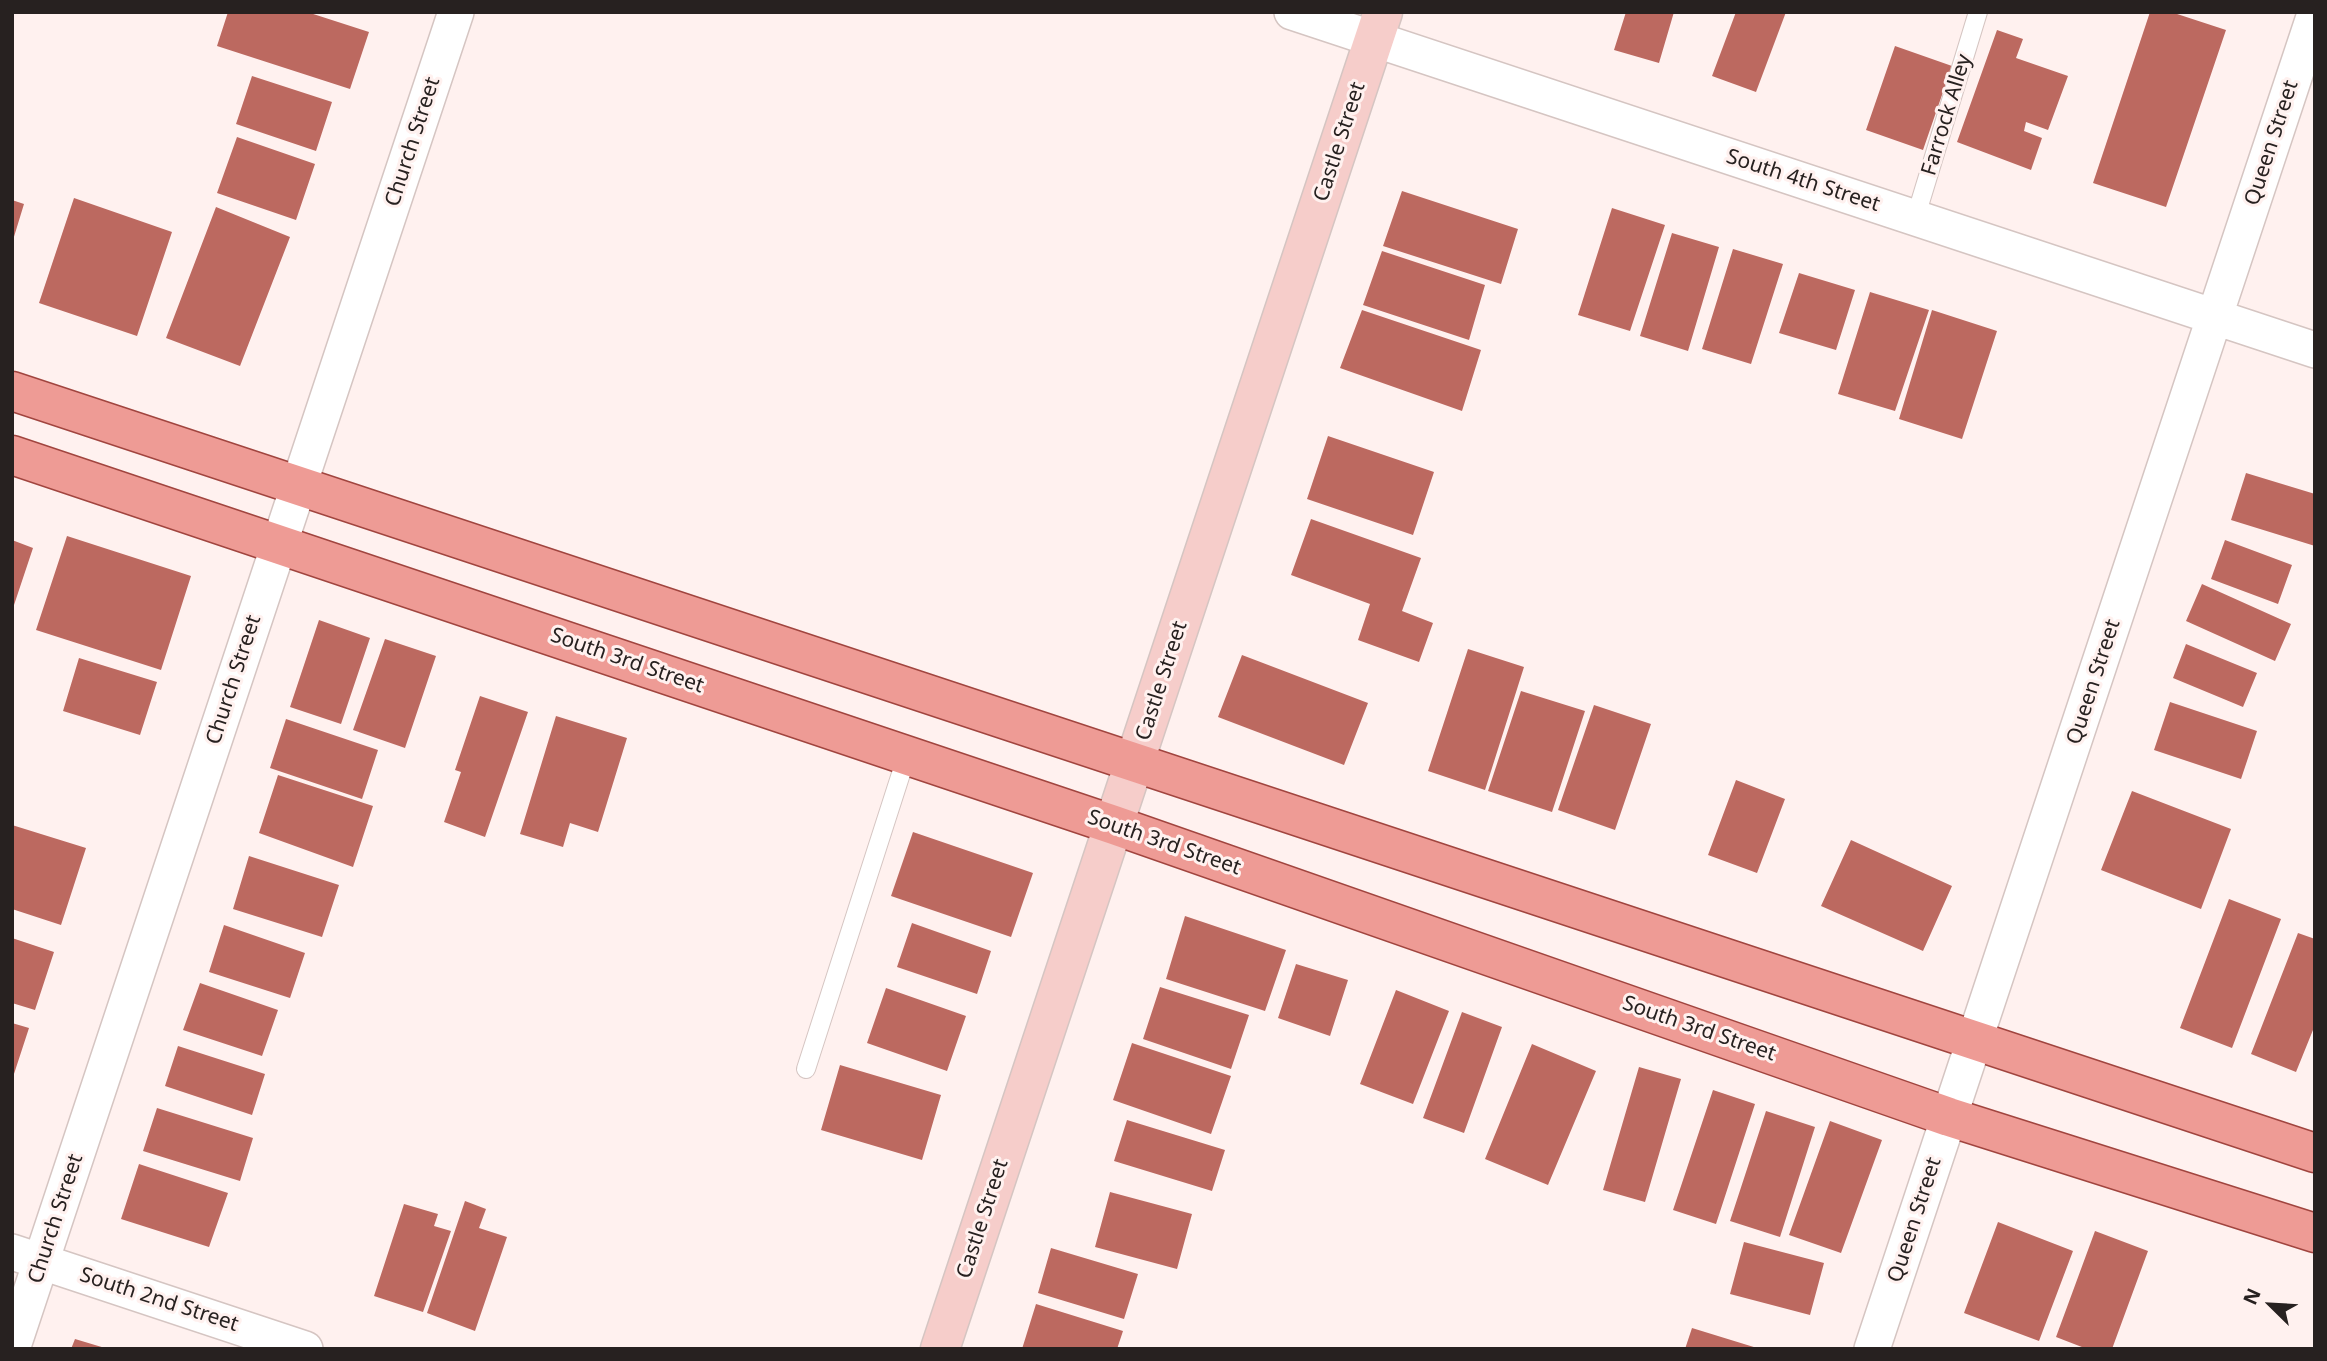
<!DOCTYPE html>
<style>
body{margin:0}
#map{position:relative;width:2327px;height:1361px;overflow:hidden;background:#fff1ef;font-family:"Noto Sans",sans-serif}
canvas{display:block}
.frame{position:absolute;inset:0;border:14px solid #272120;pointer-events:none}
.north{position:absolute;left:2236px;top:1270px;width:70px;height:70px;-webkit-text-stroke:5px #fff1ef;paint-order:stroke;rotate:294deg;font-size:19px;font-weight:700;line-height:28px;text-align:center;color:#272120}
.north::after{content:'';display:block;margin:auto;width:24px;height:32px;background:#272120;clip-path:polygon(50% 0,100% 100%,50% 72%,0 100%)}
</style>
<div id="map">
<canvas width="2327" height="1361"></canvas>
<div class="frame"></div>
<div class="north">N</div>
</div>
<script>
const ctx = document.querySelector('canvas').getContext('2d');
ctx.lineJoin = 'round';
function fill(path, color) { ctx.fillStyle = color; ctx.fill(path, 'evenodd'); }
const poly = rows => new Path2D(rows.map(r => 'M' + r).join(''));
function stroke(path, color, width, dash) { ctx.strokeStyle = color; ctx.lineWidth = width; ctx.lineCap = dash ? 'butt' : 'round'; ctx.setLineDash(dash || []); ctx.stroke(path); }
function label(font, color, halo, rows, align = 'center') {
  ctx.font = font + ' "Noto Sans",sans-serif'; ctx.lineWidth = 6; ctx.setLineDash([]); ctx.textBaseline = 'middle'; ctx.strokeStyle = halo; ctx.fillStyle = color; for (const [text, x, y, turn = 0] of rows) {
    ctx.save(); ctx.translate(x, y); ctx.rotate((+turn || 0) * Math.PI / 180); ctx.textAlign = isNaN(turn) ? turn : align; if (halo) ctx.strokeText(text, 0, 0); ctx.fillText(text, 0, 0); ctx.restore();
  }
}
const building = poly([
 [228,12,307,12,369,32,350,89,217,46],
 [1626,12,1674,12,1659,63,1614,50],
 [1736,12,1786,12,1756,92,1712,76],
 [2150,12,2171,12,2226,30,2166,207,2093,183],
 [1997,30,2023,39,2016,58,2068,76,2048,130,2026,122,2024,131,2042,138,2031,170,1957,142],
 [1895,46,1952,66,1923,150,1866,130],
 [252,76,332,102,316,151,236,124],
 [237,137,315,164,296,220,217,193],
 [1402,191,1518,229,1501,284,1383,246],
 [74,198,172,232,137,336,39,303],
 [12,200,24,204,13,240,12,240],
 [216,207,290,237,240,366,166,338],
 [1612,208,1665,225,1630,331,1578,315],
 [1672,233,1719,247,1688,351,1640,336],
 [1733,249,1783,264,1751,364,1702,349],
 [1382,251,1485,285,1469,340,1363,305],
 [1799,273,1855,290,1836,350,1779,333],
 [1870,292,1929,310,1895,411,1838,394],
 [1362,310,1481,350,1462,411,1340,368],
 [1932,310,1997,331,1962,439,1899,419],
 [1328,436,1434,472,1413,535,1307,499],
 [2246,473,2315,494,2315,546,2231,520],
 [1311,519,1421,558,1402,611,1433,623,1419,662,1358,640,1370,604,1291,575],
 [67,536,191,576,161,670,36,630],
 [12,540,33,548,13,608,12,608],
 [2225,540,2292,565,2278,604,2211,579],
 [2202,584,2291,624,2275,661,2186,621],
 [319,620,370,638,341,724,290,707],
 [385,639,436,656,405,748,353,730],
 [2186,644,2257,673,2243,707,2173,678],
 [1468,649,1524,667,1485,790,1428,771],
 [1242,655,1368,703,1344,765,1218,717],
 [79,658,157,682,140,735,63,711],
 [1521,691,1585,711,1552,812,1488,791],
 [480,696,528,712,485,837,444,822,461,772,455,770],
 [2170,702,2257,731,2241,779,2154,750],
 [1594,705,1651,724,1615,830,1558,810],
 [556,716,627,738,598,832,570,823,563,847,520,834],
 [286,719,378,750,362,799,270,768],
 [278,775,373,806,353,867,259,833],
 [1736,780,1785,799,1757,873,1708,855],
 [2132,791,2231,829,2201,909,2101,870],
 [12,825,86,848,61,925,12,909],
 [913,832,1033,873,1011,937,891,896],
 [1851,840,1952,886,1923,951,1821,906],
 [249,856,339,885,322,937,233,909],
 [2229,899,2281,919,2232,1048,2180,1028],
 [1185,916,1286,950,1265,1011,1166,979],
 [912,923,991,951,977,994,897,967],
 [224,925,305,953,290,998,209,972],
 [2298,933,2315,939,2315,1025,2296,1072,2251,1054],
 [12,938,54,952,35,1010,12,1003],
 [1296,964,1348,980,1330,1036,1278,1018],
 [200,983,278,1010,262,1056,183,1030],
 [1160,987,1249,1015,1231,1069,1143,1039],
 [886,988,966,1016,947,1071,867,1043],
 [1396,990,1449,1011,1413,1104,1360,1084],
 [1462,1012,1502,1027,1464,1133,1423,1118],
 [12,1023,29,1028,13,1077,12,1076],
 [1132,1043,1231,1076,1211,1134,1113,1100],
 [1532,1044,1596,1071,1548,1185,1485,1159],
 [178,1046,265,1074,252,1115,165,1086],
 [840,1065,941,1095,922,1160,821,1130],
 [1639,1067,1681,1079,1645,1202,1603,1190],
 [1713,1090,1755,1104,1716,1224,1673,1210],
 [157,1108,253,1138,240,1181,143,1151],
 [1766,1111,1815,1127,1780,1237,1730,1221],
 [1127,1120,1225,1150,1212,1191,1114,1161],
 [1830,1121,1882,1140,1841,1253,1789,1235],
 [139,1164,228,1193,209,1247,121,1219],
 [1110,1192,1192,1214,1177,1269,1095,1247],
 [465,1201,486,1209,479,1228,507,1237,475,1331,427,1313],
 [404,1204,438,1214,434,1226,451,1231,423,1312,374,1296],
 [1998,1222,2073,1251,2039,1341,1964,1313],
 [2095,1231,2148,1251,2112,1349,2087,1349,2056,1337],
 [1744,1242,1824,1263,1810,1315,1730,1294],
 [1051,1248,1138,1274,1124,1319,1038,1293],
 [1036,1304,1123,1331,1117,1349,1022,1349],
 [1692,1328,1757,1348,1757,1349,1685,1349],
 [75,1339,105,1348,105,1349,71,1349]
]);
const lane = poly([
 [1915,219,1978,12],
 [806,1069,907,755]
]);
const street = poly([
 [1292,12,2315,350],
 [12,1252,305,1349],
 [12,1349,456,12],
 [1872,1349,2315,14]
]);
const secondary = poly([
 [940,1349,1383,12]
]);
const primary = poly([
 [12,391,2315,1153],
 [12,455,1114,825,1949,1117,2315,1233]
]);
const streetNames = [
 ["Farrock Alley",1947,115,-73],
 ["Church Street",413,142,-72],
 ["Castle Street",1340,142,-72],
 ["Queen Street",2272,143,-72],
 ["South 4th Street",1803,181,18],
 ["South 3rd Street",627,661,19],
 ["Church Street",234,680,-72],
 ["Castle Street",1162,681,-72],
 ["Queen Street",2094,682,-72],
 ["South 3rd Street",1164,843,19],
 ["South 3rd Street",1699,1029,19],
 ["Church Street",56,1219,-72],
 ["Castle Street",983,1219,-72],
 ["Queen Street",1915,1220,-72],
 ["South 2nd Street",159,1300,18]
];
fill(building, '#bc6960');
stroke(lane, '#d5c5c2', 20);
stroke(street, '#d5c5c2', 38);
stroke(secondary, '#d5c5c2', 41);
stroke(primary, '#a1453f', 41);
stroke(lane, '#fff', 18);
stroke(street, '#fff', 35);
stroke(secondary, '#f6cdca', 38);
stroke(primary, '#ee9b95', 38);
label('21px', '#272120', '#fff1ef', streetNames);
</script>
